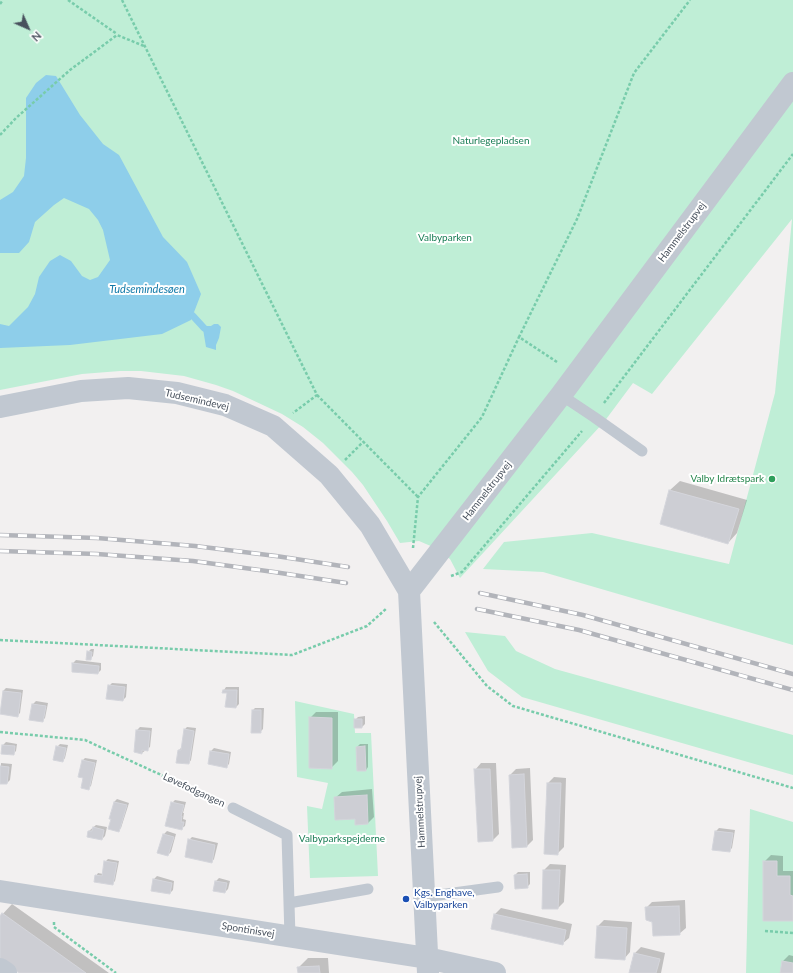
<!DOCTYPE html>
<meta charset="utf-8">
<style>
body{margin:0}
#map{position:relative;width:793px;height:973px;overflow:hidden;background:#f2f0f0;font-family:Lato,sans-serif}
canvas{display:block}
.north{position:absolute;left:8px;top:8px;width:40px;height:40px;-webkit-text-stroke:3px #fff;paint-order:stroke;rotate:135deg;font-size:11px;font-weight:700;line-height:16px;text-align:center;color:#48515d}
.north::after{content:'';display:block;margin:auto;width:14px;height:18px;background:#48515d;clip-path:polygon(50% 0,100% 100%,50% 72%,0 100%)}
</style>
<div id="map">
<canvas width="793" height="973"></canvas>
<div class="north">N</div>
</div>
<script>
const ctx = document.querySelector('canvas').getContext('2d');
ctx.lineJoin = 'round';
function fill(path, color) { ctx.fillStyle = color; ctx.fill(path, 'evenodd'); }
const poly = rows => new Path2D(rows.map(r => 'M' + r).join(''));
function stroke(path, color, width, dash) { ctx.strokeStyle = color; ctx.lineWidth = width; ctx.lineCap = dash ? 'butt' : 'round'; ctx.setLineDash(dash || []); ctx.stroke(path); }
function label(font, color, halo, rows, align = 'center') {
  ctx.font = font + ' Lato,sans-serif'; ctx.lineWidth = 4; ctx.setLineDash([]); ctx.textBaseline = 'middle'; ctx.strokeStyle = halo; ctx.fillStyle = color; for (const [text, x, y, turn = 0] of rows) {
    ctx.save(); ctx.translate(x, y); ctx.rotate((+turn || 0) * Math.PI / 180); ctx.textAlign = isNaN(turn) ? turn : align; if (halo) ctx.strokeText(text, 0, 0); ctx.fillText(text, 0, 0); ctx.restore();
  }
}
const green = poly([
 [0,0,793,0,793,645,543,572,483,569,504,542,592,533,729,564,775,393,792,219,652,394,633,383,604,422,460,578,450,559,433,547,419,541,400,543,387,521,363,485,352,472,323,443,303,427,282,414,233,391,216,385,184,376,141,371,120,371,82,374,0,390],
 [465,632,505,636,516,651,555,669,793,735,793,775,522,697,488,671],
 [295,701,354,714,355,733,371,733,378,876,310,878,307,806,322,809,328,783,297,777],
 [750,809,793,822,793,973,746,973]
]);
const water = poly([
 [46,75,56,76,80,115,103,144,119,155,163,237,187,262,201,294,191,320,162,334,70,345,0,348,0,324,9,326,28,307,35,294,39,277,50,261,60,255,71,261,82,276,90,280,98,277,110,260,103,230,98,220,89,209,64,198,54,205,35,222,29,242,19,253,0,253,0,200,13,192,24,176,26,158,26,98,36,83],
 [214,324,218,324,221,327,219,338,216,345,216,350,206,347,203,329,205,326,211,326]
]);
const shadow = poly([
 [680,481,747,500,737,533,728,543,661,524,670,490],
 [91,649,94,649,93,656,90,659,88,652],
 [76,660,101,663,101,670,98,673,73,663],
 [112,683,127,684,126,697,123,700,109,686],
 [226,687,239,687,239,704,236,707,228,692,224,690],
 [6,688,23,690,20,713,17,716,1,713,3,691],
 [36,701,48,703,45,718,42,721,30,719,33,704],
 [255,708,264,708,263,729,260,732,253,710],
 [316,712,338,712,338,761,331,768,310,718],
 [365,716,365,724,362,727,355,727,355,720,358,717],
 [140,727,152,728,150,747,142,753,135,751,137,730],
 [187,727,196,728,191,760,189,763,179,750,182,747,184,730],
 [6,742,17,744,16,751,13,754,3,745],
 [60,744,68,745,65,758,63,761,57,747],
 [360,744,368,744,368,767,366,770,357,747],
 [214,748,231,752,229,764,226,767,211,751],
 [85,758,97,760,91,786,88,788,82,761],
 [1,763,12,764,10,780,7,783,0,782],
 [481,763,496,763,499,834,493,840,475,770],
 [530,768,533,840,527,846,510,775,516,769],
 [554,777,566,778,564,847,557,854,548,783],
 [372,789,374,817,368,823,356,818,335,798,342,792],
 [117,799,129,803,121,828,118,831,112,818,114,802],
 [175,800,186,802,183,813,184,813,183,819,186,820,185,826,182,828,172,803],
 [96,825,107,827,105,836,102,839,89,831],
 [719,828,735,830,732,848,729,851,716,831],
 [167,831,176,834,171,852,168,855,159,852,164,834],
 [192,837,218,843,214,859,212,862,189,840],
 [771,855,783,856,783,871,793,871,793,920,764,862],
 [108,859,119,861,115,881,112,884,96,876,98,873,103,874,105,862],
 [550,864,566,865,564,902,558,908,544,870],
 [518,872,530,872,530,884,527,887,515,875],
 [157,876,174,881,173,890,170,893,153,890,154,879],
 [219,878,230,881,228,889,225,892,216,881],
 [685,900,686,928,679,934,653,921,646,908,652,902],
 [12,904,109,973,20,973,0,917],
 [501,908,572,924,569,938,562,944,492,928,495,914],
 [604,920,632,922,630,952,624,959,598,926],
 [641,947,665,953,661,973,630,973,635,953],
 [789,955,793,956,793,973,781,973,783,961],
 [308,958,328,958,329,973,299,973,298,968]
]);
const stream = poly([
 [193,316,204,328]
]);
const building = poly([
 [669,490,739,509,728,544,660,524,669,490],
 [87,651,92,652,91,660,86,660,87,651],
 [72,663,99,666,98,674,72,672,72,663],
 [108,685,125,687,123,701,106,699,108,685],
 [223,690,237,690,236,708,225,707,227,693,222,693,223,690],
 [3,691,21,693,18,717,0,714,3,691],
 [32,704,46,706,43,722,29,720,32,704],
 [252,710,261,710,261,733,251,733,252,710],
 [309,717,332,718,332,769,309,768,309,717],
 [354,719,362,719,362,728,354,728,354,719],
 [184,729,194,731,189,764,176,763,178,750,181,750,184,729],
 [136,730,150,731,148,751,142,750,142,754,134,752,136,730],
 [2,745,15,746,14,755,1,754,2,745],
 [56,746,66,748,63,762,53,760,56,746],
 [365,746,366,771,357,771,356,747,365,746],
 [210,751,229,754,227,768,208,764,210,751],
 [82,760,95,763,89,790,81,788,83,778,78,777,82,760],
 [0,766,9,767,7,784,0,784,0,766],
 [474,769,490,769,493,841,478,842,474,769],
 [524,774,527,847,512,848,509,775,524,774],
 [547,783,561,783,558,855,544,854,547,783],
 [367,795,368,824,355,825,355,819,335,820,334,797,367,795],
 [114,802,127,805,119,832,108,829,111,819,109,819,114,802],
 [171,802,184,805,181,816,182,816,181,822,184,822,182,830,165,826,171,802],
 [93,827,104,830,102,840,87,837,88,831,92,831,93,827],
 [715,831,733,833,730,852,712,850,715,831],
 [163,834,174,837,168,856,157,853,163,834],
 [188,839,215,845,212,863,185,857,188,839],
 [104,861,117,863,113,885,94,882,95,875,102,876,104,861],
 [763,861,777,861,777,876,790,876,790,895,793,896,793,921,763,921,763,861],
 [543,870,560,870,558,909,542,909,543,870],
 [527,874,528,888,515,889,514,875,527,874],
 [153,879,172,883,170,894,151,891,153,879],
 [215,881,227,883,225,893,213,891,215,881],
 [679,906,680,935,653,936,652,922,646,920,645,907,679,906],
 [2,913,86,973,19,973,0,960,0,916,2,913],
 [494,914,566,930,563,945,491,929,494,914],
 [597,926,627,928,625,960,595,958,597,926],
 [634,953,660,959,656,973,629,973,634,953],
 [782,961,793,963,793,973,780,973,782,961],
 [319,966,320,973,298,973,297,967,319,966]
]);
const path = poly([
 [68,0,117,34],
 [122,0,317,395,293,413],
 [0,4,3,0],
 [0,135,16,118,70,70,117,35,144,46],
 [557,362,519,337,577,219,634,73,690,0],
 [317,395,418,497],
 [604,403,793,154],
 [345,460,363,442],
 [413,548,418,497,482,417,519,337],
 [451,576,462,572,582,431],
 [434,622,487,686,513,706,793,788],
 [0,640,292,655,367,626,387,608],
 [0,732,85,740,218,801],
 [54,922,54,927,116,973],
 [765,931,793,933]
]);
const service = poly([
 [561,395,594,417,642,451],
 [233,808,287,835,290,937],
 [424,897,498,887],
 [289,903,368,889]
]);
const minor = poly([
 [0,407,81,391,128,388,177,393,225,405,273,426,329,475,370,525,409,591],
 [0,891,427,958,495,973],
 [0,969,6,973],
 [428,973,409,591,561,395,793,83]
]);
const rail = poly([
 [0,535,97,538,195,546,276,556,348,567],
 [0,551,97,554,193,561,274,572,346,583],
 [480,593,583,615,793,674],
 [477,609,579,630,793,690]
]);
const markers = [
 [772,479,4,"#2e9e5b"],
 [406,899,4,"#1a4fb4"]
];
const parkNames = [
 ["Naturlegepladsen",491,141],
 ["Valbyparken",445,238],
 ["Valbyparkspejderne",342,839]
];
const streetNames = [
 ["Hammelstrupvej",682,232,-53],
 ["Tudsemindevej",197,400,13],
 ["Hammelstrupvej",487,491,-52],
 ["Løvefodgangen",194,790,25],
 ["Hammelstrupvej",420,812,-93],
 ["Spontinisvej",248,930,9]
];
const leisureNames = [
 ["Valby Idrætspark",764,479]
];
const transitNames = [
 ["Kgs. Enghave,",414,893],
 ["Valbyparken",414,905]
];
const waterNames = [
 ["Tudsemindesøen",147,289]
];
fill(green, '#bfeed6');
fill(water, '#8eceea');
fill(shadow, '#0003');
stroke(stream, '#8eceea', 7);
fill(building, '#cdced4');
stroke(building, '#d4d5db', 1);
stroke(path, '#78ccab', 2.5, [3, 2]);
stroke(service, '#c1c8d1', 11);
stroke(minor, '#c1c8d1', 22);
stroke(rail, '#b2b4ba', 4.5);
stroke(rail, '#fff', 3, [9]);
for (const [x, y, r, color] of markers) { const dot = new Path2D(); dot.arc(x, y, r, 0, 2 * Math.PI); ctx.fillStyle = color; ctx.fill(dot); stroke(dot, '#fff', 1.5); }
label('10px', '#197d55', '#fff', parkNames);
label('10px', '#48515d', '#fff', streetNames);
label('10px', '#27864d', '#fff', leisureNames, 'right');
label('10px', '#164399', '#fff', transitNames, 'left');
label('italic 11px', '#1079a8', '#fff', waterNames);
</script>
